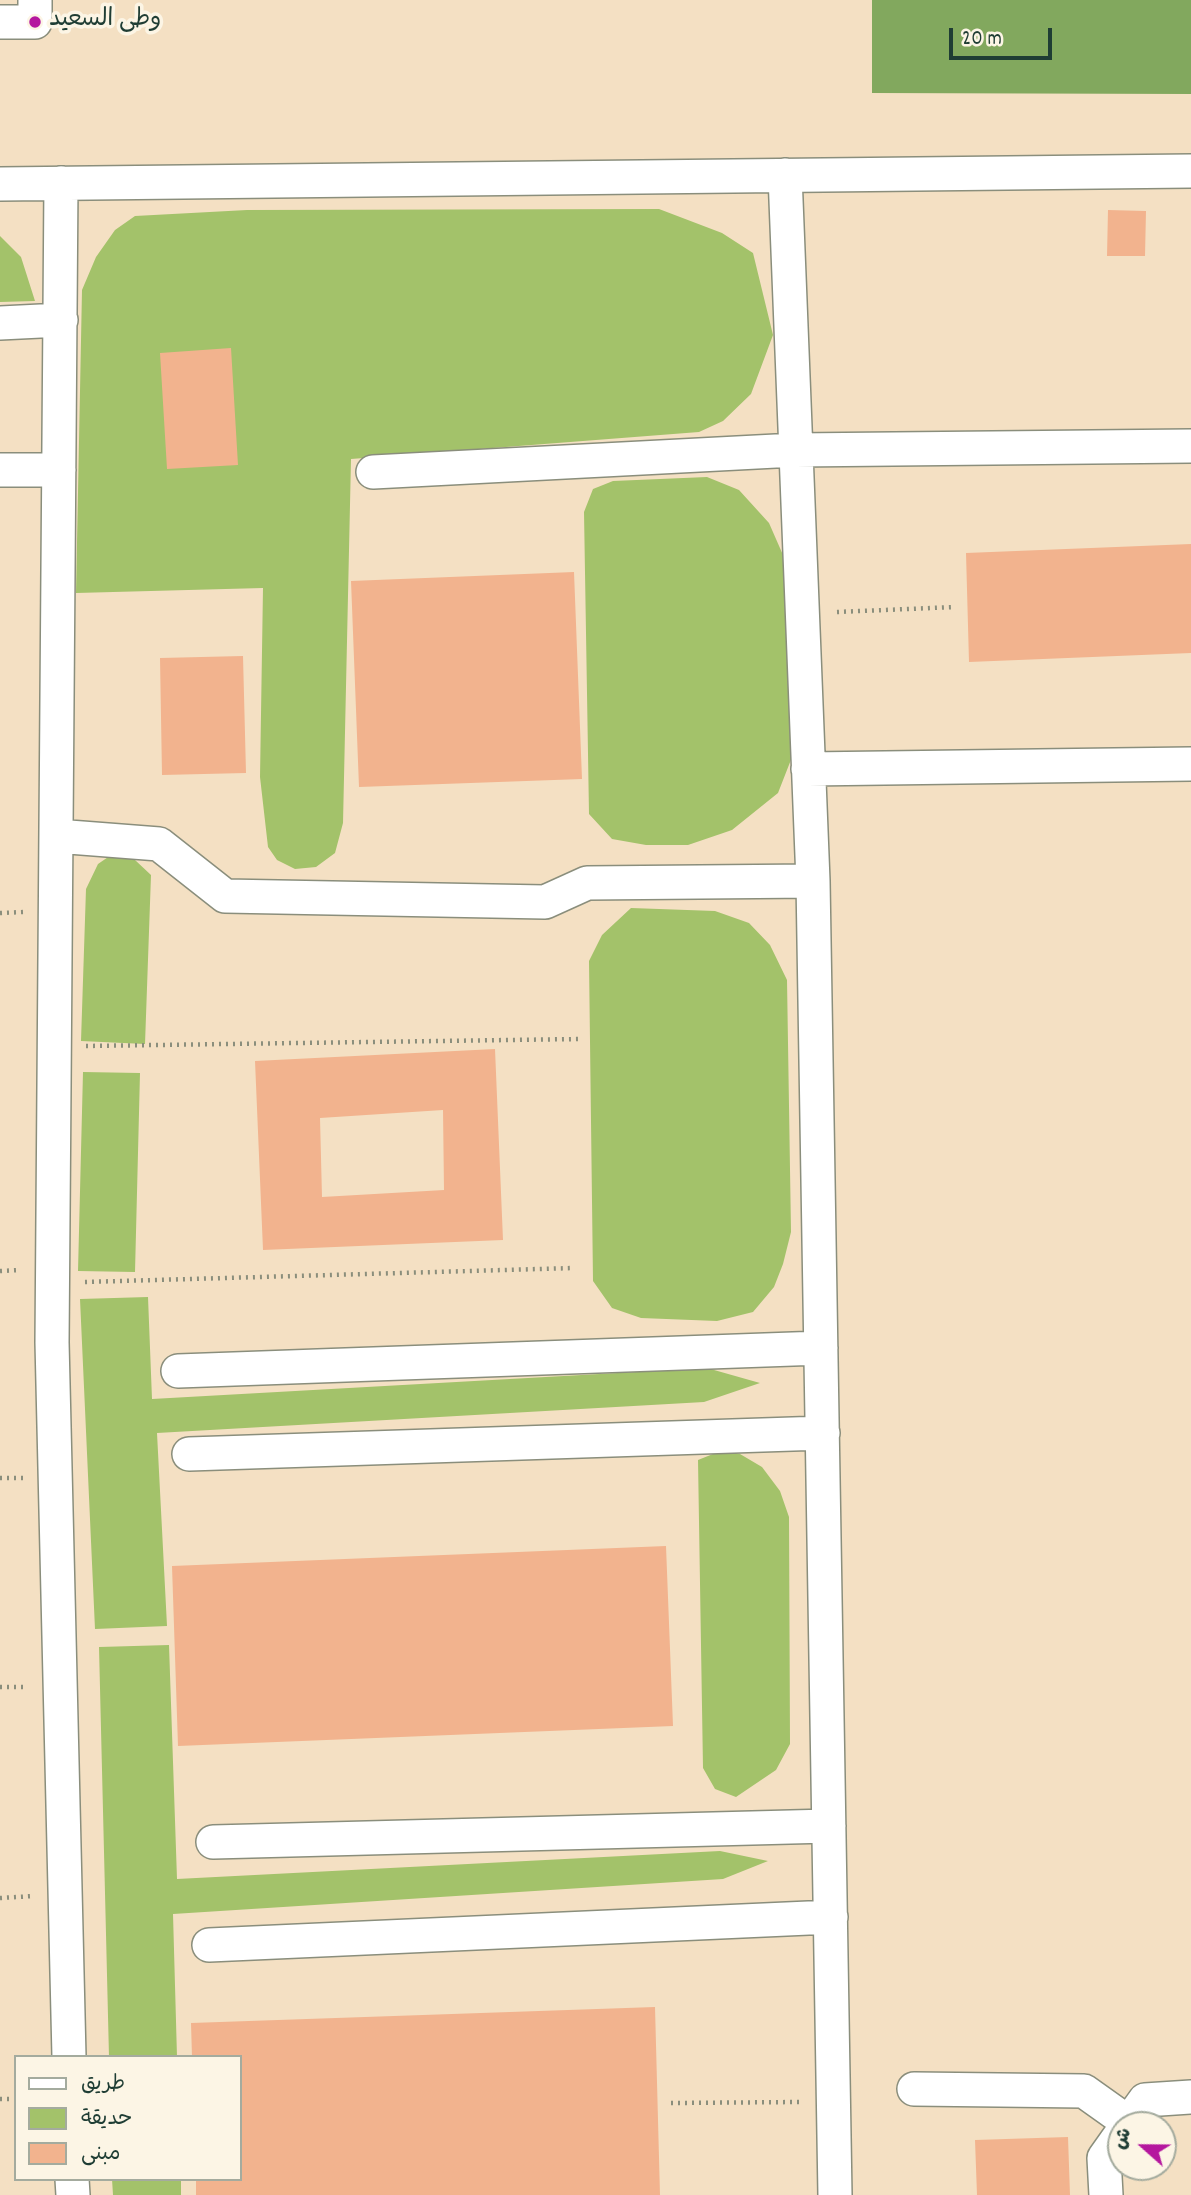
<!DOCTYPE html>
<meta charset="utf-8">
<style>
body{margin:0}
#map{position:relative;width:1191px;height:2195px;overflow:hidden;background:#f4e0c3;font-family:Dekko,"Playpen Sans Arabic",sans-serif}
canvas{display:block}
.legend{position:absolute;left:14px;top:2055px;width:228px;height:126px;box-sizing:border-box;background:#fcf5e5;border:2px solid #a4ab9e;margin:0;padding:9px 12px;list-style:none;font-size:21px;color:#1f3d34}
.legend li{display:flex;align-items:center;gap:14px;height:35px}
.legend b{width:35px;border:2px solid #a4ab9e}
.north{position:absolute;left:1107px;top:2111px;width:70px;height:70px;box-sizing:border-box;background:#fcf5e5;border:2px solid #a4ab9e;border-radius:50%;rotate:291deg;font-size:19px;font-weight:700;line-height:28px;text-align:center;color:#1f3d34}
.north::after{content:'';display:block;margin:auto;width:24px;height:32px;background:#b5179e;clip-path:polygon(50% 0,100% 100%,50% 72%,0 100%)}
.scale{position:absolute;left:949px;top:28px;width:103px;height:32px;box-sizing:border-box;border:4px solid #1f3d34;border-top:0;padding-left:9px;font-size:21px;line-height:24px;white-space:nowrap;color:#1f3d34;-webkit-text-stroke:5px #fcf5e5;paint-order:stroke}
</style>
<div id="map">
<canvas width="1191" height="2195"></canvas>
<ul class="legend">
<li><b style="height:9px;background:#fff"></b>طريق</li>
<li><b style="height:19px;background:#a3c26a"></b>حديقة</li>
<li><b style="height:19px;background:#f2b38e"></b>مبنى</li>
</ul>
<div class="north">ش</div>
<div class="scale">20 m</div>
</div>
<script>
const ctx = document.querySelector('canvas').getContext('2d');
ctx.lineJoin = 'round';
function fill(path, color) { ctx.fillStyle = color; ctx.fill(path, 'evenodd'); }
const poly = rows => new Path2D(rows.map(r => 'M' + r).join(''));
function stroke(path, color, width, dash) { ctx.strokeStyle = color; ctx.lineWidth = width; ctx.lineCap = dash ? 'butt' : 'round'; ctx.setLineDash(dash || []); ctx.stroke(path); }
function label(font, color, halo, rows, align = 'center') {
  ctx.font = font + ' Dekko,"Playpen Sans Arabic",sans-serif'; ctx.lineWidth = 7; ctx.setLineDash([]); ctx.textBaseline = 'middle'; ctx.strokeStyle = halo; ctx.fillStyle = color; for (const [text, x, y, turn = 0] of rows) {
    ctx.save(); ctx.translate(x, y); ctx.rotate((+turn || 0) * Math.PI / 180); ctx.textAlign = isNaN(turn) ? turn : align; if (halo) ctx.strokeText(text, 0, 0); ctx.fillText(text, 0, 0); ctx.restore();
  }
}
const green = poly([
 [659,209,722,233,753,253,773,335,751,394,723,421,699,432,351,459,343,823,335,853,316,867,295,869,277,860,268,847,260,777,263,588,76,593,82,290,96,257,115,230,135,216,247,210],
 [0,236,21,257,35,301,0,302],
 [707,477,739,490,769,523,783,555,794,752,778,793,732,830,688,845,646,845,612,839,589,814,584,512,593,489,613,481],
 [114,853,135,860,151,875,145,1044,81,1041,86,889,98,864],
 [631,908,715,911,749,923,770,945,787,980,791,1232,783,1264,774,1287,753,1312,717,1321,641,1318,612,1308,593,1281,589,961,602,935],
 [83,1072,140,1073,135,1272,78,1271],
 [148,1297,152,1399,707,1368,760,1383,704,1402,157,1433,167,1626,95,1629,80,1299],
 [723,1450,740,1454,762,1467,780,1491,789,1517,790,1744,776,1770,736,1797,715,1789,703,1768,698,1460],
 [169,1645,177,1879,720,1851,768,1861,723,1879,173,1914,177,2057,109,2057,99,1647],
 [112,2179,181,2179,181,2195,113,2195]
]);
const forest = poly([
 [872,0,1191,0,1191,94,872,93]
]);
const building = poly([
 [1108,210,1146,211,1145,256,1107,256],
 [231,348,238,465,167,469,160,353],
 [1191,544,1191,653,969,662,966,553],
 [574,572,582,779,359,787,351,581],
 [243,656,246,773,162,775,160,658],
 [495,1049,503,1240,263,1250,255,1061],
 [443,1110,444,1190,322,1197,320,1118],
 [666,1546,673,1726,178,1746,172,1566],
 [655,2007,660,2195,196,2195,196,2179,240,2179,240,2057,192,2057,191,2023],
 [1068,2137,1070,2195,977,2195,975,2140]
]);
const path = poly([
 [837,612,955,607],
 [0,913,24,912],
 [86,1046,580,1039],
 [0,1271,20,1270],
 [85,1282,574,1268],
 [0,1478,24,1478],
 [0,1687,27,1687],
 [0,1898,34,1896],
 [0,2099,16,2099],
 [671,2103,800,2102]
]);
const minor = poly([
 [0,22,35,22,35,0],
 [785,175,813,881,835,2195],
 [61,183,52,1342,69,2057],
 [0,184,1191,171],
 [0,323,61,320],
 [0,470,59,470],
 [373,472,795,450,1191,446],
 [808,769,1191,764],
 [56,836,159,844,225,896,545,902,587,883,813,881],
 [178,1371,821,1348],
 [189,1454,823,1433],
 [213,1842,829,1826],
 [209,1945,831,1917],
 [914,2089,1084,2091,1129,2123],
 [1127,2125,1145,2100,1191,2097],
 [72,2179,73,2195],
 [1106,2195,1104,2158,1121,2134]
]);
const markers = [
 [35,22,7,"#b5179e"]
];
const poiNames = [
 ["وطى السعيد",49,22]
];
fill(green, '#a3c26a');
fill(forest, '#82a85e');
fill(building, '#f2b38e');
stroke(minor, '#8a8e7c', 36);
stroke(path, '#8a8e7c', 4.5, [2, 5]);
stroke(minor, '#fff', 33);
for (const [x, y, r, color] of markers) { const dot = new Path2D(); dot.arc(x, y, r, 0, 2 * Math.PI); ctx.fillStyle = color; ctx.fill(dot); stroke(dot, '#fcf5e5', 2.5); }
label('24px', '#1f3d34', '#fcf5e5', poiNames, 'left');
</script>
